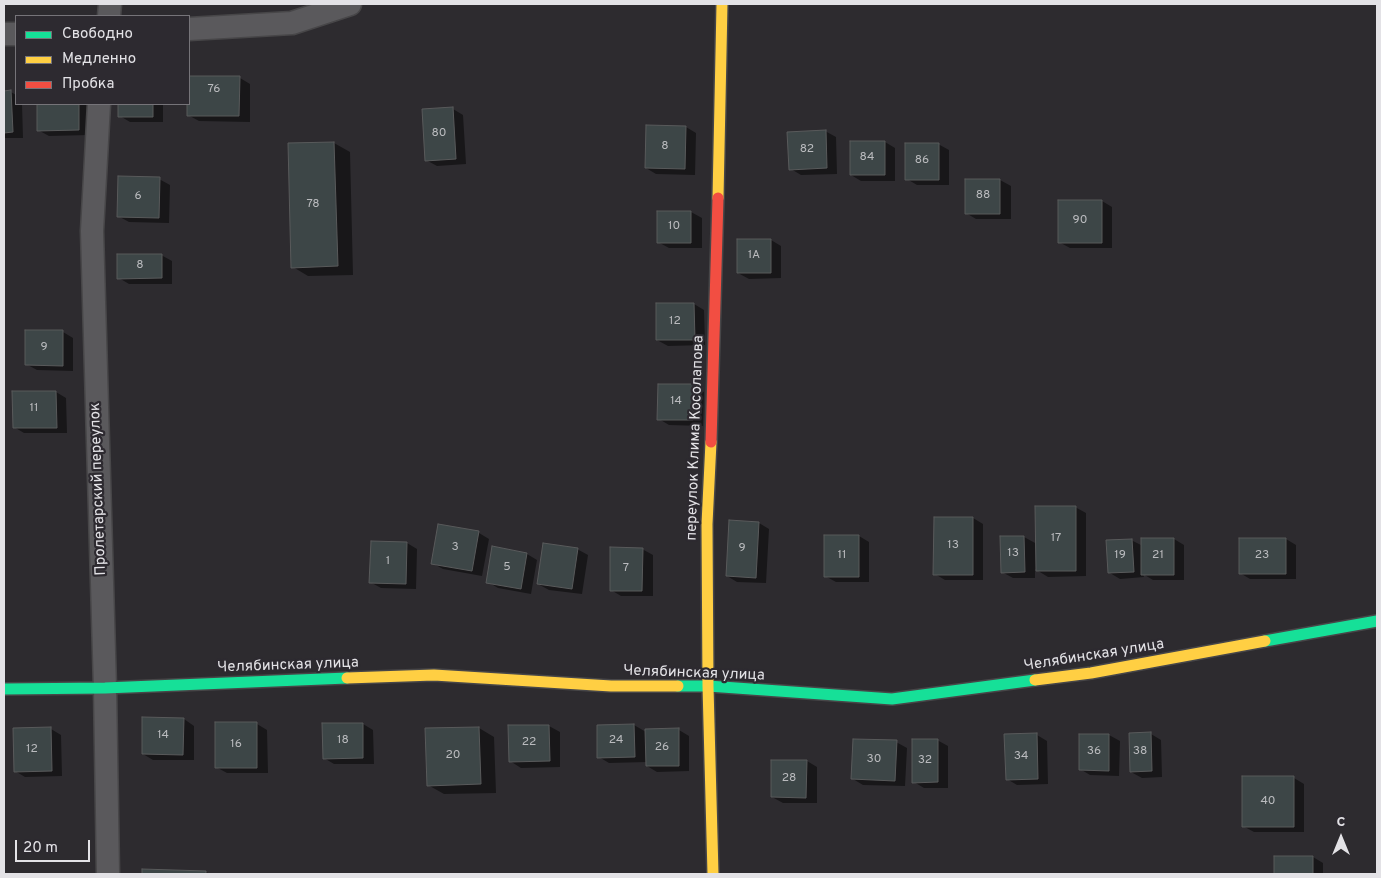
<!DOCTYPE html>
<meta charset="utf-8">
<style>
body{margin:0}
#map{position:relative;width:1381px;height:878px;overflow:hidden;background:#2d2b2f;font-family:Overpass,sans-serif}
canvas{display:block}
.frame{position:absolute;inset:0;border:5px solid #e3e2e6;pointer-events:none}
.legend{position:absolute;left:15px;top:15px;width:175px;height:90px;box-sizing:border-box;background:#2d2a30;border:1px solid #767479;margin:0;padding:6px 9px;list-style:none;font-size:15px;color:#e3e2e6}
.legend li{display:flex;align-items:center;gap:10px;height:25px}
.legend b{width:25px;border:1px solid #767479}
.north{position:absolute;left:1316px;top:813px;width:50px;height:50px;-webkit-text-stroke:4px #2d2a30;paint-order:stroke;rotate:0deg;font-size:14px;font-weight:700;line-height:20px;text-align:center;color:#e3e2e6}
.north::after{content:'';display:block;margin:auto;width:18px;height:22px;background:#e3e2e6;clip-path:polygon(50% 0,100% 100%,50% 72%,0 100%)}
.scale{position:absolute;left:15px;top:840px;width:75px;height:22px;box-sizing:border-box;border:2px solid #e3e2e6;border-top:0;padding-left:6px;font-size:15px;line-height:18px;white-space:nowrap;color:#e3e2e6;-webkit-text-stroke:4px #2d2a30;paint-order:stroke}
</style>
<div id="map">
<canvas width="1381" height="878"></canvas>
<div class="frame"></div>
<ul class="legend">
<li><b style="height:6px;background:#16e098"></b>Свободно</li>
<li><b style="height:6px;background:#ffcf43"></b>Медленно</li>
<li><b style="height:6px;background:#f24e42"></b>Пробка</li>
</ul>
<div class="north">С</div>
<div class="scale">20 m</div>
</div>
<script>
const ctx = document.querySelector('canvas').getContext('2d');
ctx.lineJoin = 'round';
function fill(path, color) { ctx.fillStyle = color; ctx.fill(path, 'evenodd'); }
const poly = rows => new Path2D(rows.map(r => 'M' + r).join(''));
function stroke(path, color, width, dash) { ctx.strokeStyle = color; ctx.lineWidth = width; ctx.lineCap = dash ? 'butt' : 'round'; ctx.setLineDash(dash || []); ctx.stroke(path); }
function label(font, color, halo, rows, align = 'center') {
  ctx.font = font + ' Overpass,sans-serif'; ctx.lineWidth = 4.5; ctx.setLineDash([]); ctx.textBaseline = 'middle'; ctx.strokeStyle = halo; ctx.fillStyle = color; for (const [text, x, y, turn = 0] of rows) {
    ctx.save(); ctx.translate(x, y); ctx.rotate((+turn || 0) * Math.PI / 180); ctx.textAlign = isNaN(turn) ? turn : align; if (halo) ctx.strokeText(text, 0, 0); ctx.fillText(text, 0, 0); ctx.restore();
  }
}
const shadow = poly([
 [189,77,240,78,250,84,250,122,199,121,188,115],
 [4,92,11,92,16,95,16,104,22,104,23,138,4,138],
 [38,104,89,104,89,135,49,136,38,130],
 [120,104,163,104,163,122,130,122,120,116],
 [453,109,463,115,466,164,437,166,426,160],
 [686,127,696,133,695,175,656,174,646,168],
 [825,131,836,137,837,174,801,175,791,169],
 [885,142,895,148,895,181,861,181,851,175],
 [334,143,350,152,353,275,308,276,293,267,289,144],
 [938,144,949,150,949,185,917,185,907,179],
 [159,179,170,185,169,223,129,222,118,216],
 [966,180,1000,180,1011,186,1011,219,976,219,966,213],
 [1102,201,1112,207,1112,248,1070,248,1059,242],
 [658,212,691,212,702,218,702,248,669,248,658,242],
 [771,240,781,246,781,278,749,279,738,273],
 [161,255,172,261,172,284,129,284,119,278],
 [694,304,704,310,705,345,668,346,657,340],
 [63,332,73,338,73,371,37,370,26,364],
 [693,386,704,392,703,426,669,425,659,419],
 [56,392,66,398,67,433,24,433,14,427],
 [1075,507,1086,513,1086,576,1048,577,1035,569,1035,578,1013,578,1002,572,1024,537,1037,544],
 [973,518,983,524,983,580,945,580,935,574],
 [759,523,769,529,766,583,737,582,727,576],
 [439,525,479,533,489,539,482,576,443,569,432,563],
 [859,536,869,542,869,582,836,582,825,576],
 [1174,539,1184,545,1184,580,1153,580,1143,574,1144,577,1120,579,1110,573,1131,540,1143,546],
 [1286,539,1296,545,1296,579,1250,579,1240,573],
 [407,543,417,549,416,589,381,588,370,582],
 [577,549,588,555,582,594,549,590,538,584],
 [642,549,653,555,653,596,621,596,611,590],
 [527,554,537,560,531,594,498,588,488,582],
 [184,719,194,726,194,760,153,760,143,754],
 [257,724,267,730,268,773,227,773,216,767],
 [363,724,373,730,374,764,334,764,324,758],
 [634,725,646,732,679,730,689,736,689,771,657,772,647,766,647,762,609,763,599,757],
 [549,726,560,732,560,767,521,768,510,761,510,727],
 [479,728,494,737,496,793,444,794,428,785],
 [51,729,61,735,62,776,25,777,15,771],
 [1151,734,1161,740,1162,777,1142,778,1131,772],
 [1037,735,1047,741,1048,784,1017,785,1007,779],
 [1080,735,1109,735,1120,741,1119,776,1090,775,1080,769],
 [937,740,948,746,948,788,924,788,914,782],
 [896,742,907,748,905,786,863,785,853,779],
 [807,761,817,767,817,803,783,803,772,797],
 [1294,778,1304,784,1304,832,1254,832,1243,826],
 [1276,857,1313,857,1323,863,1323,874,1276,874],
 [143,870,206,872,210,874,143,874]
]);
const building = poly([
 [189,76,240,76,239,116,187,116,187,104,189,104,189,76],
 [11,90,13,132,4,133,4,91,11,90],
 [37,104,79,104,79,130,37,131,37,104],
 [118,104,153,104,153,117,118,117,118,104],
 [453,107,456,159,425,161,422,109,453,107],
 [646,125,686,126,685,169,645,168,646,125],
 [826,130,827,168,789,170,787,132,826,130],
 [850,141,885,141,885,175,850,175,850,141],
 [334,142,338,266,291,268,288,143,334,142],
 [905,143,939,143,939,180,905,180,905,143],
 [118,176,160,177,159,218,117,217,118,176],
 [965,179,1000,179,1000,214,965,214,965,179],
 [1058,200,1102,200,1102,243,1058,243,1058,200],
 [657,211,691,211,691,243,657,243,657,211],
 [737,239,771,239,771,273,737,273,737,239],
 [117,254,162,254,162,278,117,279,117,254],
 [656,303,694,303,695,340,656,340,656,303],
 [25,330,63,330,63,366,25,365,25,330],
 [658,384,694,384,693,420,657,420,658,384],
 [12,391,56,391,57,428,13,428,12,391],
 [1035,506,1076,506,1076,571,1036,571,1035,506],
 [934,517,973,517,973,575,933,575,934,517],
 [729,520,759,522,756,578,726,576,729,520],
 [438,524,479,531,472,571,431,564,438,524],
 [824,535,859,535,859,577,824,577,824,535],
 [1000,536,1024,536,1025,572,1001,573,1000,536],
 [1141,538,1174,538,1174,575,1141,575,1141,538],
 [1239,538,1286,538,1286,574,1239,574,1239,538],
 [1132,539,1134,572,1108,573,1106,540,1132,539],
 [371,541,407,542,406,584,369,583,371,541],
 [543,543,578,548,572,589,537,584,543,543],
 [492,546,527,553,521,589,486,583,492,546],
 [610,547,643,548,642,591,610,591,610,547],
 [142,717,184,718,183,755,142,754,142,717],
 [215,722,257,722,257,768,215,768,215,722],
 [322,723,363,723,363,758,323,759,322,723],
 [634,724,635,757,597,758,597,725,634,724],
 [508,725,549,725,550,761,509,762,508,725],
 [51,727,52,771,14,772,13,728,51,727],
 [479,727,481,784,427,786,425,728,479,727],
 [679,728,679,766,646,766,645,729,679,728],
 [1151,732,1152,771,1130,772,1129,733,1151,732],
 [1037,733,1038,779,1006,780,1004,734,1037,733],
 [1079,734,1109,734,1109,771,1079,770,1079,734],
 [853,739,897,740,895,781,851,779,853,739],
 [912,739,938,739,938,782,912,783,912,739],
 [771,760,807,760,806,798,771,797,771,760],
 [1242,776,1294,776,1294,827,1242,827,1242,776],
 [1274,856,1313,856,1313,874,1274,874,1274,856],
 [142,869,206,871,206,874,142,874,142,869]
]);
const street = poly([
 [109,16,110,4],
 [189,29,292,23,350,4],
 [4,34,16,34],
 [99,104,92,231,105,688,108,874]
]);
const fast = poly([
 [1265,641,1377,621],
 [678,686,708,686,892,699,1035,680],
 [4,689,105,688,347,678]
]);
const slow = poly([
 [718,198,722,4],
 [711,442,707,524,708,686,713,874],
 [347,678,434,675,611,686,678,686],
 [1035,680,1091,673,1265,641]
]);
const jam = poly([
 [711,442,718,198]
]);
const numberNames = [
 ["76",214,90],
 ["80",439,134],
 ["8",665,147],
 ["82",807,150],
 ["84",867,158],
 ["86",922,161],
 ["88",983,196],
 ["6",138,197],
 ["78",313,205],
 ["90",1080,221],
 ["10",674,227],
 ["1А",754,256],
 ["8",140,266],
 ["12",675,322],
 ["9",44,348],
 ["14",676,402],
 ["11",34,409],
 ["17",1056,539],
 ["13",953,546],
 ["3",455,548],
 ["9",742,549],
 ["13",1013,554],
 ["11",842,556],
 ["19",1120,556],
 ["21",1158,556],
 ["23",1262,556],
 ["1",388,562],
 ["5",507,568],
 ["7",626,569],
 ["14",163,736],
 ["18",343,741],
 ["24",616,741],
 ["22",529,743],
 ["16",236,745],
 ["26",662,748],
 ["12",32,750],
 ["36",1094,752],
 ["38",1140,752],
 ["20",453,756],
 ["34",1021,757],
 ["30",874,760],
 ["32",925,761],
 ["28",789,779],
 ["40",1268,802]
];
const streetNames = [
 ["переулок Клима Косолапова",696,438,-88],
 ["Пролетарский переулок",99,489,-92],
 ["Челябинская улица",1094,656,-9],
 ["Челябинская улица",288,666,-2],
 ["Челябинская улица",694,674,2]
];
fill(shadow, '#0007');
fill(building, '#3d4647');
stroke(building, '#595a5b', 1);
stroke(street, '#474648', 25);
stroke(fast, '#474648', 14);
stroke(slow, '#474648', 14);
stroke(jam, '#474648', 14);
stroke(street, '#5a595c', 22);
stroke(fast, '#16e098', 11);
stroke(slow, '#ffcf43', 11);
stroke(jam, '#f24e42', 11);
label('12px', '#babbbe', null, numberNames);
label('15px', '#e3e2e6', '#2d2a30', streetNames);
</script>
